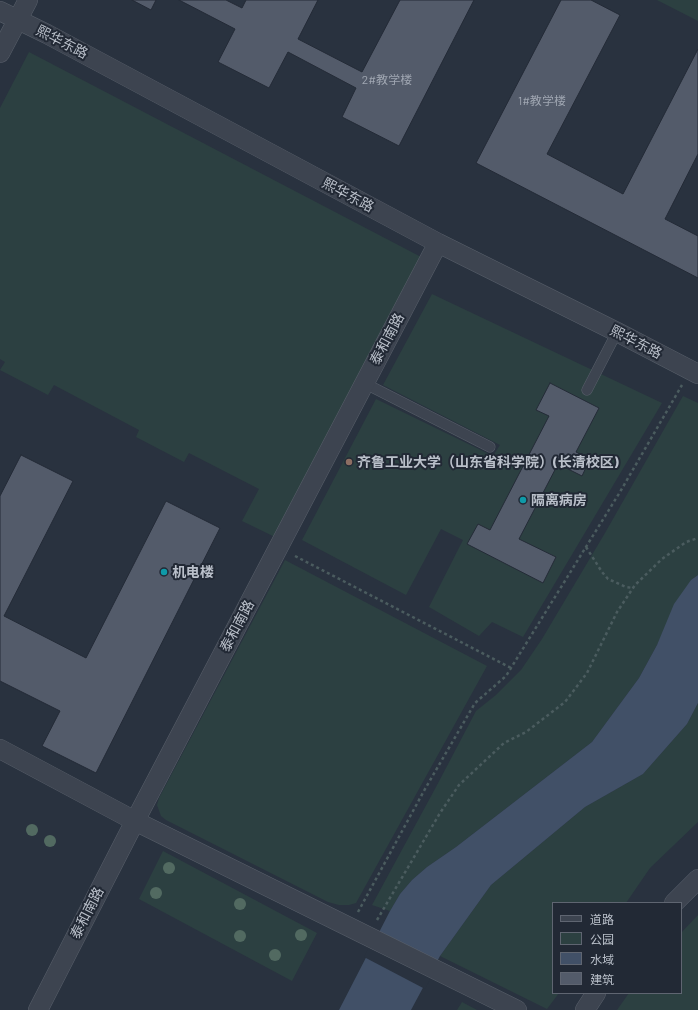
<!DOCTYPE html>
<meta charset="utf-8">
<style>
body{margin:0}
#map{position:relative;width:698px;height:1010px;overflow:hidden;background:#29323f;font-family:Barlow,"Noto Sans SC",sans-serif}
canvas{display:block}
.legend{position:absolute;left:552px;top:902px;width:130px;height:92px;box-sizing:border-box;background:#222935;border:1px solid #5f6571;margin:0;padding:5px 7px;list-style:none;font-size:12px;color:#bac0ca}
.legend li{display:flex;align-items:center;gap:8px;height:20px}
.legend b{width:20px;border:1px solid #5f6571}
</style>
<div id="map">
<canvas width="698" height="1010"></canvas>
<ul class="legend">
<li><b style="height:5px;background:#3d4450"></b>道路</li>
<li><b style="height:11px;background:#2c4041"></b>公园</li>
<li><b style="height:11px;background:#415067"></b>水域</li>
<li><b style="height:11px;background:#535b6a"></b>建筑</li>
</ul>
</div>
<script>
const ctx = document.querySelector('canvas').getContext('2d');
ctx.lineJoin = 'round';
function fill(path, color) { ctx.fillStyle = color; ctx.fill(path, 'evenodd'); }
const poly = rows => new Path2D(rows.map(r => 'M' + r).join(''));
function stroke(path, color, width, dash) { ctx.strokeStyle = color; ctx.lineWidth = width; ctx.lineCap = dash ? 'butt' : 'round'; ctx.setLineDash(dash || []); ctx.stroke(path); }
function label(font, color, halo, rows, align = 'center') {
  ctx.font = font + ' Barlow,"Noto Sans SC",sans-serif'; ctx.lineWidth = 4; ctx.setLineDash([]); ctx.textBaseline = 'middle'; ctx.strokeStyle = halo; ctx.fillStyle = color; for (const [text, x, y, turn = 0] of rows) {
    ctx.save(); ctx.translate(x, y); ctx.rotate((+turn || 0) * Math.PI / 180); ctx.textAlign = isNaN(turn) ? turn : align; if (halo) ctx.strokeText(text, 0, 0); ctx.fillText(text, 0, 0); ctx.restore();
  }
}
const green = poly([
 [657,0,698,0,698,21],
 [29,52,423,258,277,538,242,521,259,489,189,453,184,462,136,437,139,430,54,385,48,395,0,370,5,362,0,359,0,108],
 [432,294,662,403,523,637,492,622,479,636,429,607,463,540,441,529,406,595,302,540,376,399,493,456,500,445,383,385],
 [683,396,698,403,698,575,691,580,657,645,639,678,592,742,456,847,427,867,412,880,400,894,390,911,372,905,436,787,476,711,496,695,521,670,542,639,605,533],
 [285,560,487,666,356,903,349,905,339,905,328,902,166,820,161,816,157,805,159,798],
 [698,703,698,822,650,868,626,903,553,903,553,993,559,993,547,1009,440,956,491,885,585,807,643,774,687,724],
 [163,851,317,933,292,981,139,899],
 [698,915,698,1010,617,1010,629,993,681,993,681,933],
 [462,1002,477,1010,457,1010]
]);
const water = poly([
 [698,575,698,703,687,724,643,774,585,807,491,885,440,956,411,1010,339,1010,390,911,400,894,412,880,427,867,456,847,592,742,639,678,657,645,674,604,691,580]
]);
const pier = poly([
 [376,933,437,966,425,989,364,957]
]);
const building = poly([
 [132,0,156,0,151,10,132,0],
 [179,0,226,0,242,8,246,0,318,0,298,39,362,72,400,0,474,0,399,146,342,117,356,88,288,52,269,88,218,62,235,29,179,0],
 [561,0,591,0,620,15,547,154,623,194,698,49,698,154,665,219,698,236,698,278,476,163,561,0],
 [550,383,599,408,576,452,590,459,582,476,558,464,519,539,556,557,543,583,467,544,478,524,490,530,549,416,536,410,550,383],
 [21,455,73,481,4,616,86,658,166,501,220,528,96,773,42,746,60,711,0,681,0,496,21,455]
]);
const path = poly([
 [586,547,602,572,608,579,626,587,633,588],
 [295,556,511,668],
 [358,912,425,789,475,703,506,676,620,492,682,385],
 [377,920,440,813,459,785,504,743,526,732,565,702,587,673,617,612,635,585,662,559,686,542,698,538]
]);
const service = poly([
 [364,383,490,447],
 [587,390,617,332]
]);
const minor = poly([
 [0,11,47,34,438,243,617,332,698,374],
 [0,53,28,0],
 [0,749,135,821,517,1010],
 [674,903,698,879],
 [38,1010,135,821,438,243],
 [585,1010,596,993]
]);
const trees = [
 [32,830],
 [50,841],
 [169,868],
 [156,893],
 [240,904],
 [301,935],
 [240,936],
 [275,955]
];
const markers = [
 [349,462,4,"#8d6e63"],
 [523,500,4,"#0f9aa8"],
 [164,572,4,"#0f9aa8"]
];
const numberNames = [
 ["2#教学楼",387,80],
 ["1#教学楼",542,101]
];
const streetNames = [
 ["熙华东路",62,42,27],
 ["熙华东路",348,195,28],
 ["泰和南路",387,339,-62],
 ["熙华东路",636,342,27],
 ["泰和南路",237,626,-62],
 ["泰和南路",87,913,-63]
];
const poiNames = [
 ["齐鲁工业大学（山东省科学院）(长清校区)",357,462],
 ["隔离病房",531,500],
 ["机电楼",172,572]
];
fill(green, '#2c4041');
fill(water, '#415067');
fill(pier, '#29323f');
fill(building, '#535b6a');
stroke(building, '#242b37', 1);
stroke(service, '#585f6a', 11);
stroke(minor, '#585f6a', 20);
stroke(path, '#4b5c5f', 2.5, [3, 3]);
stroke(service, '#3d4450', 10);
stroke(minor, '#3d4450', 19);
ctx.fillStyle = '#526a61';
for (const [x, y] of trees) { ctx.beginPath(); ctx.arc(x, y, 6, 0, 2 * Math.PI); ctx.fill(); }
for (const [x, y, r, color] of markers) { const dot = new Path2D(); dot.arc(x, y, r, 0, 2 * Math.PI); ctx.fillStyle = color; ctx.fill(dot); stroke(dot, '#222935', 1.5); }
label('12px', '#a0a7b2', null, numberNames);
label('14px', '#bac0ca', '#222935', streetNames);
label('bold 14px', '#bac0ca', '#222935', poiNames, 'left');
</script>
